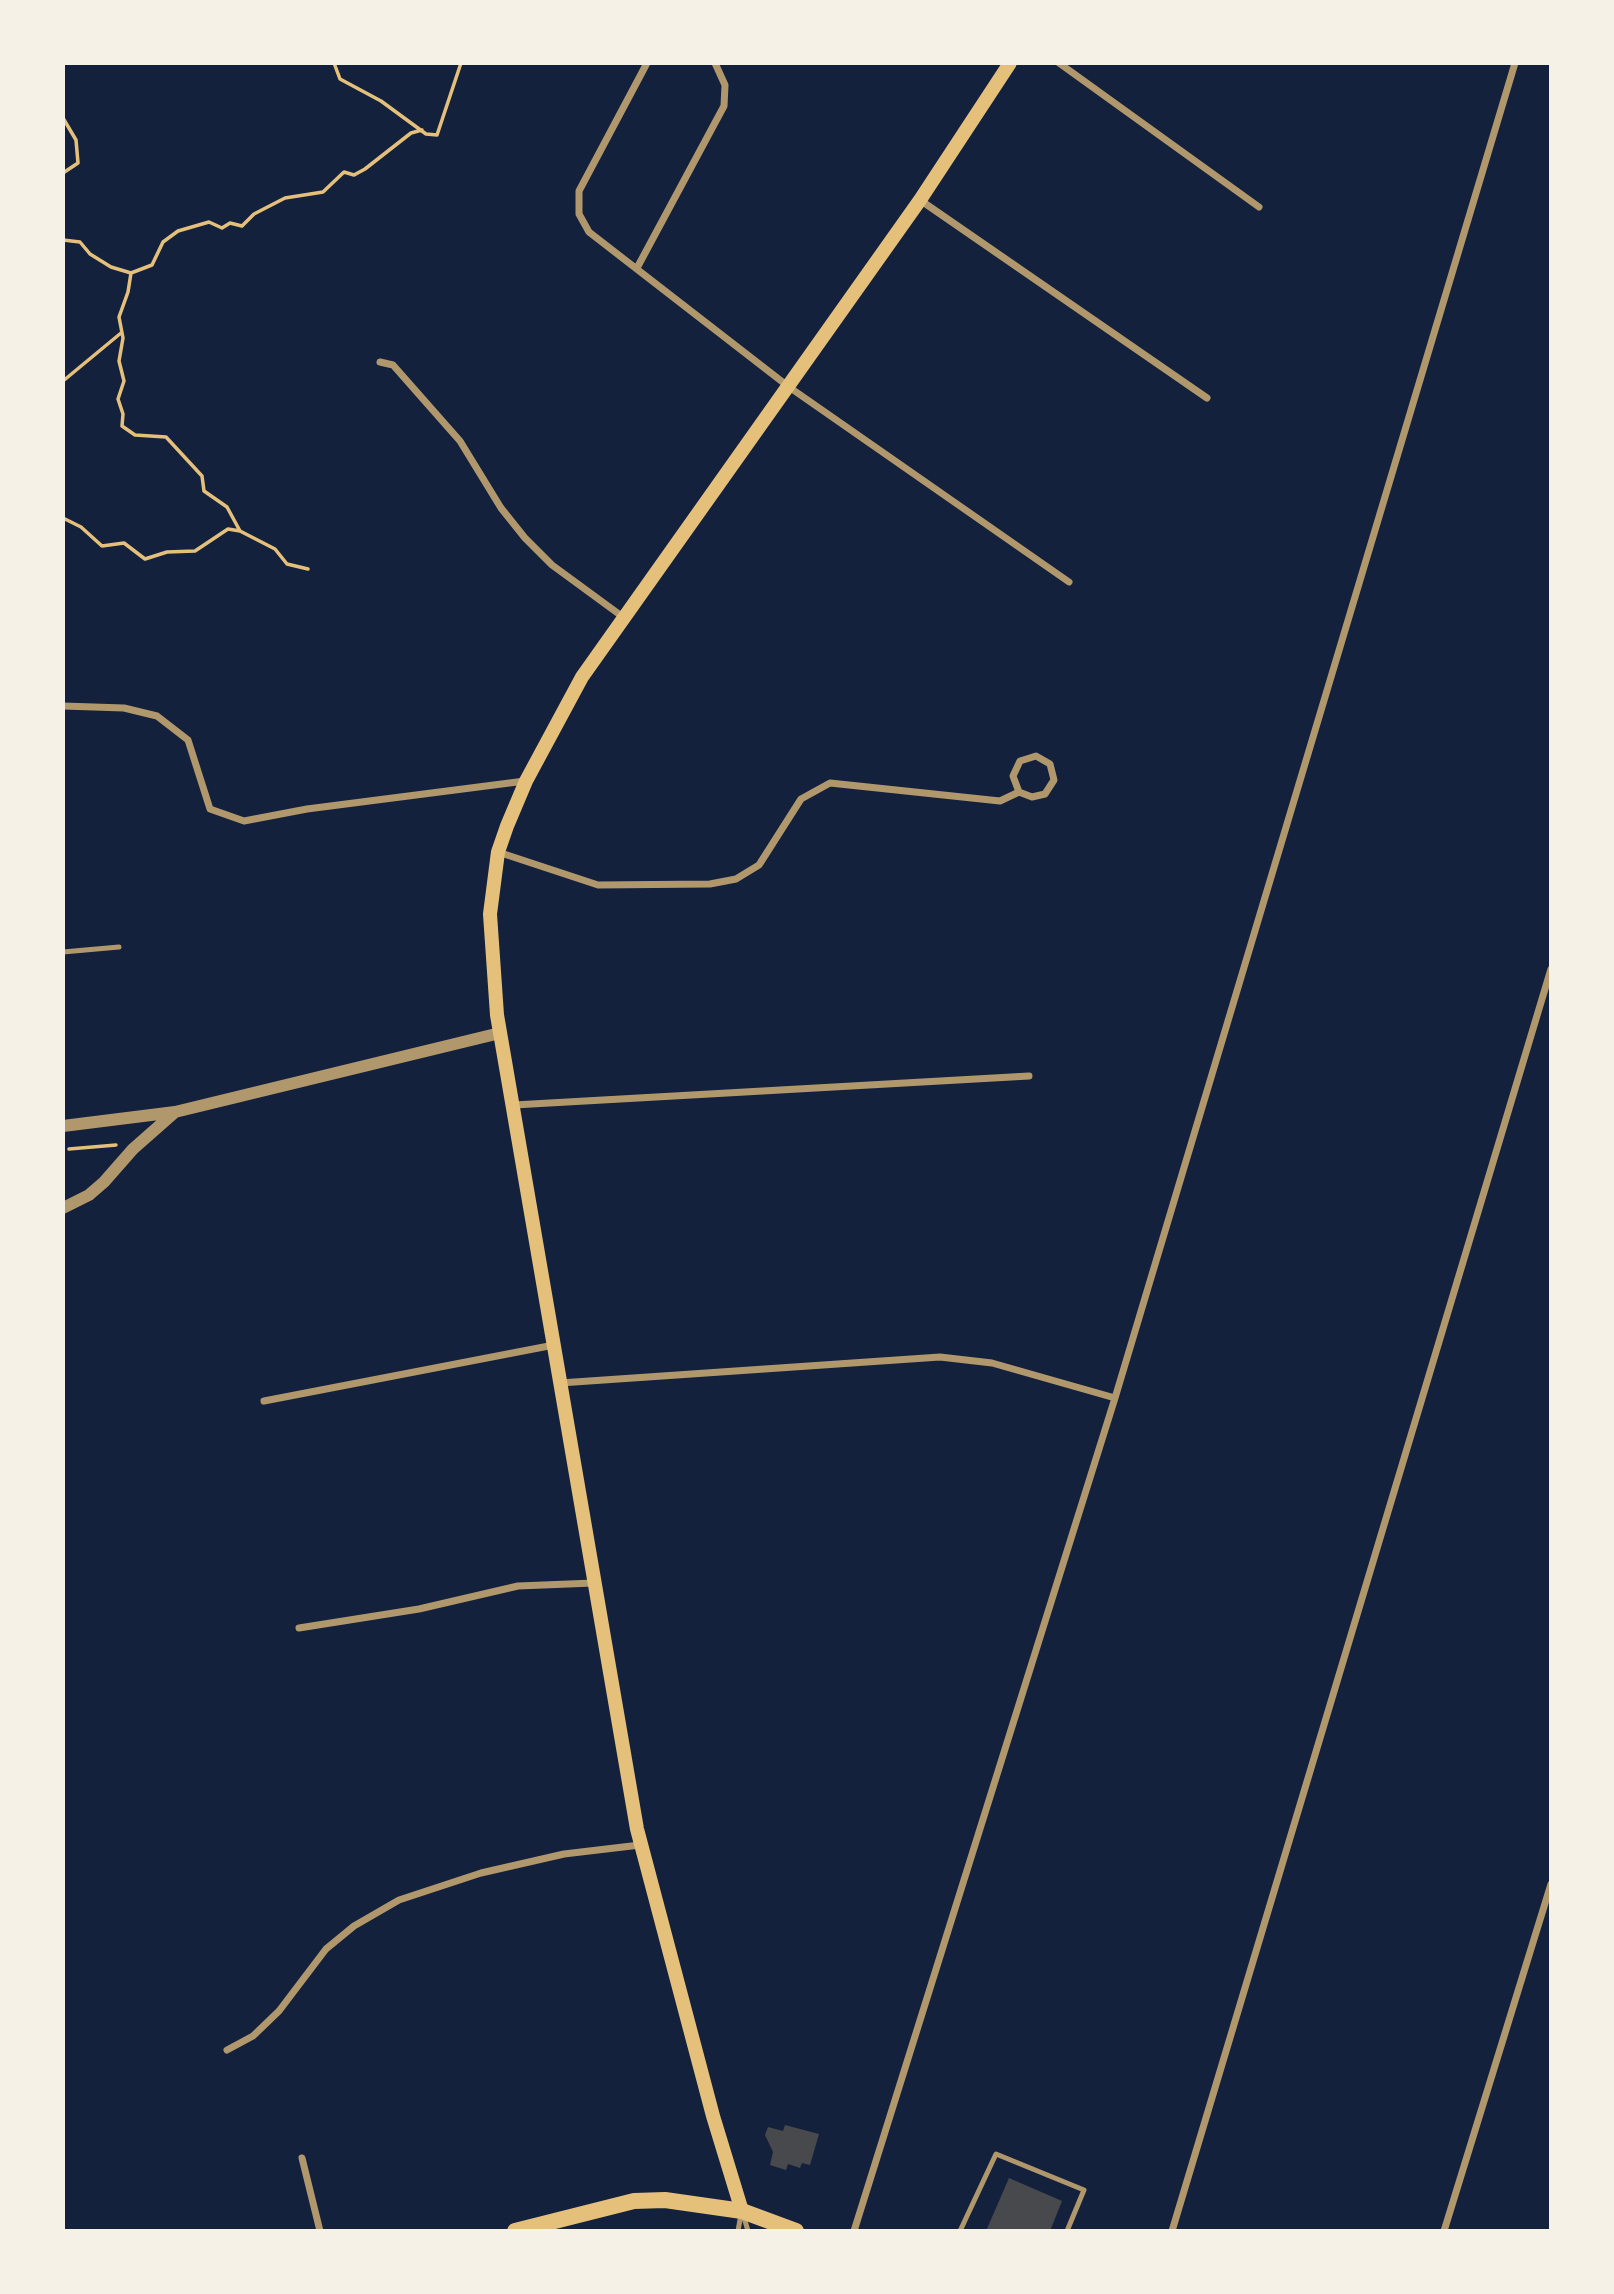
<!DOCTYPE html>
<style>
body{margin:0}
#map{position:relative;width:1614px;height:2294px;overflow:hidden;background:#14213d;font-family:"IBM Plex Sans",sans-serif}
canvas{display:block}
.frame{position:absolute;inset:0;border:65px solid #f6f1e7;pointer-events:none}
</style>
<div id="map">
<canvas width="1614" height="2294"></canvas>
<div class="frame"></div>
</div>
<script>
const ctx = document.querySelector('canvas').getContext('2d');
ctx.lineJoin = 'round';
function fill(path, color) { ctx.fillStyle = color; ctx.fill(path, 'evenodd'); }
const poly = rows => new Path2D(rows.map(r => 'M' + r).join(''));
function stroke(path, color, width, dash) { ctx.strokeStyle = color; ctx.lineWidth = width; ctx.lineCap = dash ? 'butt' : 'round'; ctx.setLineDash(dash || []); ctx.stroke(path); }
const building = poly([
 [785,2125,819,2134,810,2165,802,2163,800,2168,788,2164,786,2170,770,2165,773,2152,765,2135,768,2127,783,2131],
 [1009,2178,1062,2201,1050,2231,986,2231]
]);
const path = poly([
 [334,63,340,79,381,101,426,134,437,135,461,63],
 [63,118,76,140,78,163,63,173],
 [63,240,80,242,90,254,111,267,131,273],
 [63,381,121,333],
 [63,518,81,527,102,546,124,543,145,559,167,552,195,551,228,529,240,531],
 [308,569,287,564,275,549,240,531,227,507,204,491,202,476,166,437,135,435,122,426,123,414,118,399,124,381,119,361,123,338,119,317,128,292,131,273,152,265,163,242,178,231,209,222,222,228,230,223,242,226,254,214,285,198,323,192,344,172,354,175,365,169,411,133,422,130],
 [69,1149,116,1145]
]);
const service = poly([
 [63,952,119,947],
 [743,2214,748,2231],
 [738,2231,741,2214],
 [960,2231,996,2154,1084,2190,1067,2231]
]);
const minor = poly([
 [647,63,579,191,579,214,589,232,789,387,1069,582],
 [1059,63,1259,207],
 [920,200,1207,398],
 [637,268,724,106,725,85,715,63],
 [380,362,393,365,460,441,501,508,525,538,552,565,623,617],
 [63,706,124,708,157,716,188,740,210,809,244,821,307,809,525,781],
 [498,852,598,885,710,884,736,879,759,865,801,799,830,783,1000,801,1019,792,1032,797,1045,794,1054,780,1050,764,1036,756,1020,761,1013,776,1019,792],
 [514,1105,1029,1076],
 [560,1383,940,1357,992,1363,1115,1398],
 [264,1401,554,1345],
 [299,1628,419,1609,518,1586,594,1583],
 [227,2050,253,2036,279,2011,326,1949,354,1926,399,1900,481,1873,564,1854,640,1845],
 [302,2158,320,2231],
 [854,2231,1115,1398,1515,63],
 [1172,2231,1551,969],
 [1444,2231,1551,1884]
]);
const tertiary = poly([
 [63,1126,175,1112,500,1033],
 [63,1208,89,1195,104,1182,133,1149,175,1112]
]);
const secondary = poly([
 [742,2211,713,2116,637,1829,497,1015,490,914,498,852,507,826,526,781,582,677,920,200,1010,63]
]);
const primary = poly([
 [515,2231,634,2201,665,2200,742,2211,796,2231]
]);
fill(building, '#48494c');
stroke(path, '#e5c07b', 3.5);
stroke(service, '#b1986c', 5);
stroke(minor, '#b1986c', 7);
stroke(tertiary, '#b1986c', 12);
stroke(secondary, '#e5c07b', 14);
stroke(primary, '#e5c07b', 16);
</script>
